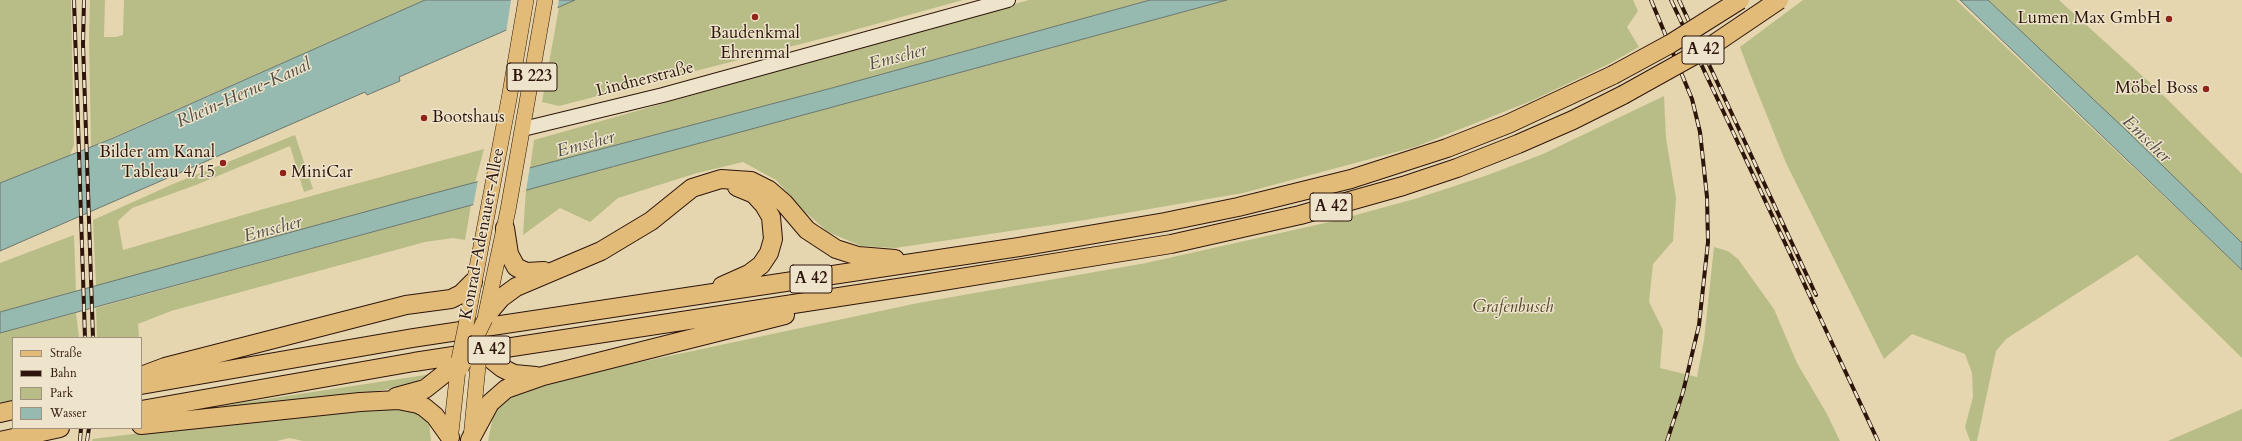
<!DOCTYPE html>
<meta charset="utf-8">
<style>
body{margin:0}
#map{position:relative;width:2242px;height:441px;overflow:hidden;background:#e5d6af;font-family:Cardo,serif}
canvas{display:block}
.legend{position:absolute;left:12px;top:337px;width:130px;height:92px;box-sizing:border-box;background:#eee4cb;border:1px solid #a1917e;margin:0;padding:5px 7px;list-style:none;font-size:12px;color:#2e150b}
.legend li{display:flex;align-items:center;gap:8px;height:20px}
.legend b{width:20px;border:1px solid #a1917e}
</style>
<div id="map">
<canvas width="2242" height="441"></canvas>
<ul class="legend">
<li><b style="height:5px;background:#e2bb78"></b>Straße</li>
<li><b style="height:5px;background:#2e150b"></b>Bahn</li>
<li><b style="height:11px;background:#b8bd88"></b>Park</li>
<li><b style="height:11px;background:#96b9b0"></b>Wasser</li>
</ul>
</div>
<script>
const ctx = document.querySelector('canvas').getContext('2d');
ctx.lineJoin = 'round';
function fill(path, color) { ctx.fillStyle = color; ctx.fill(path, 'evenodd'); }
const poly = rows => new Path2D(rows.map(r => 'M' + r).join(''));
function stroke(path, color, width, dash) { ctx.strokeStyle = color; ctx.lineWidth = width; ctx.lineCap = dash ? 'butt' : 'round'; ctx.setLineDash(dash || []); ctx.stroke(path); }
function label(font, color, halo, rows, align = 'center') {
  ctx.font = font + ' Cardo,serif'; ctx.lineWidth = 3; ctx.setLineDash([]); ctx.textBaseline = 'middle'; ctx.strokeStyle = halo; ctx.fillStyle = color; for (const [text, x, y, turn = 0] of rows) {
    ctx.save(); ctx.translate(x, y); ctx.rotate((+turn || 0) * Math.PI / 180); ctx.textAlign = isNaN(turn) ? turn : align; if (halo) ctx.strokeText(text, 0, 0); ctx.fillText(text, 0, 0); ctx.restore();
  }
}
const green = poly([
 [0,0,71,0,74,145,70,155,0,183],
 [90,0,105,0,104,37,116,37,123,35,124,0,425,0,91,147,89,37],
 [575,0,963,0,836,35,559,106,542,102,559,7],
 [1029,0,1150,0,832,88,530,169,534,140],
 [1227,0,1633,0,1638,11,1627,27,1639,47,1607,65,1531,101,1415,147,1243,193,1085,220,895,248,861,246,828,232,805,212,776,180,743,162,697,173,618,198,590,222,560,208,523,235,526,189],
 [1803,0,1956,0,2242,270,2242,358,2137,255,2006,339,1996,351,1977,441,1970,441,1965,427,1973,397,1972,373,1965,354,1912,334,1884,359,1786,163,1749,71,1740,47],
 [1988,0,2059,0,2161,93,2242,174,2242,243],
 [1664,96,1666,138,1676,198,1673,241,1653,264,1649,302,1663,330,1660,368,1697,377,1704,340,1714,247,1728,251,1738,259,1774,309,1797,363,1827,414,1840,441,488,441,496,402,528,386,918,303,1146,263,1334,221,1418,198,1485,176,1543,154],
 [295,135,313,189,304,192,290,146,196,185,132,208,118,221,123,250,267,208,484,149,475,183,96,286,93,220,173,184],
 [471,205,465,240,453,238,425,242,171,311,138,324,139,338,97,338,96,308],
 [74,235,76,291,0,312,0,263],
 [76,313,79,338,13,338,13,400,0,403,0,333],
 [432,374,406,386,360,394,235,408,220,406],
 [394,407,415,410,429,422,431,441,303,441,289,438,277,441,92,441,93,439,165,430],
 [2242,409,2242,441,2168,441]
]);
const water = poly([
 [425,0,575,0,399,77,400,81,367,95,365,92,0,251,0,183,111,139,425,0],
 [1150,0,1227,0,0,333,0,312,412,199,832,88,1150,0],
 [1960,0,1988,0,2127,131,2242,243,2242,270,1960,0]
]);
const pier = poly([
 [511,0,559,0,557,10,506,33],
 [530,166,526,191,473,206,478,180]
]);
const secondary = poly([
 [523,129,663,95,1008,0]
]);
const primary = poly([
 [468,315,509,99,526,0],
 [485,318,508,210,545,0],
 [471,438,478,366],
 [450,441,458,369]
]);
const highway = poly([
 [505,228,509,254,516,267,526,272,544,271],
 [722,286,749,274,761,265,769,253,773,239,771,217,764,205,754,194,737,187],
 [490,311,501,298,516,287,601,251,651,221,692,188,721,179,751,181,769,190,784,203,807,230,836,249,858,256,895,259],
 [487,356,502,368,514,374,536,376],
 [141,376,165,367,406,305,451,299,461,294,473,282],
 [141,385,413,338,1019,247,1165,222,1238,207,1351,179,1447,148,1508,124,1613,75],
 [396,397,425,389,449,370],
 [141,410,414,362,924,284,1171,244,1300,215,1403,186,1457,168,1518,144,1573,120,1623,95],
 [0,413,13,410],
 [141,425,360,402,398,400,418,404,424,407,435,416,450,437],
 [470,440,490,403,506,389,543,376,785,315],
 [0,441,60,428]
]);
const rail = poly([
 [74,0,85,338],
 [84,0,83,44,93,338],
 [1651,0,1692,99,1700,132,1707,197,1708,242,1699,325,1683,392,1667,441],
 [1671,0,1878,441],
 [1679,0,1816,295],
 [80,441,81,428],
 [87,441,89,428]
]);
const primaryBridge = poly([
 [459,359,468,315],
 [478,366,480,349],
 [461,368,485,319]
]);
const highwayBridge = poly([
 [1613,75,1670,44,1740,0],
 [1623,95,1711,46,1779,0]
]);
const markers = [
 [755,17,4,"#8f2418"],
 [2169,19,4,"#8f2418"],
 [2206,89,4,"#8f2418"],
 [424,118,4,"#8f2418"],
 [223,163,4,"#8f2418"],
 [283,173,4,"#8f2418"]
];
const shields = [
 [1703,50,42],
 [532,77,50],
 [1331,207,42],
 [811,279,42],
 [489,350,42]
];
const shieldNames = [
 ["A 42",1703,50],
 ["B 223",532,77],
 ["A 42",1331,207],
 ["A 42",811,279],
 ["A 42",489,350]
];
const poiNames = [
 ["Lumen Max GmbH",2161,19],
 ["Baudenkmal",755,34,"center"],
 ["Ehrenmal",755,54,"center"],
 ["Möbel Boss",2198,89],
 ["Bootshaus",432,118,"left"],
 ["Bilder am Kanal",215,153],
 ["Tableau 4/15",215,173],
 ["MiniCar",291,173,"left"]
];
const streetNames = [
 ["Lindnerstraße",645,80,-14],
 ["Konrad-Adenauer-Allee",483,234,-79]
];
const parkNames = [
 ["Grafenbusch",1513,308]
];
const waterNames = [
 ["Emscher",898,58,-15],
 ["Rhein-Herne-Kanal",244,94,-24],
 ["Emscher",2146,140,44],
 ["Emscher",586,145,-15],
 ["Emscher",273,230,-15]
];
fill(green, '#b8bd88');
fill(water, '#96b9b0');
stroke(water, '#6c776e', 1);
fill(pier, '#e5d6af');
stroke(secondary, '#2e150b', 16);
stroke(primary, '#2e150b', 16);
stroke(highway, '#2e150b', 20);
stroke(secondary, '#eee4cb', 14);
stroke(primary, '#e2bb78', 15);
stroke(highway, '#e2bb78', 18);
stroke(rail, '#2e150b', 4);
stroke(rail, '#eee4cb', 2.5, [8]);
stroke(primaryBridge, '#2e150b', 16, []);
stroke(highwayBridge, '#2e150b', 20, []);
stroke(primaryBridge, '#e2bb78', 15);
stroke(highwayBridge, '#e2bb78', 18);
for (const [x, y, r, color] of markers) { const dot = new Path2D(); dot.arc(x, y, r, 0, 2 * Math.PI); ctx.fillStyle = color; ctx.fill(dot); stroke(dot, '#eee4cb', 1.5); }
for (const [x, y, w] of shields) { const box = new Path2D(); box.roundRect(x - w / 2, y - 14, w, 28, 3); ctx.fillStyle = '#eee4cb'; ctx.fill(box); stroke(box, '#2e150b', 1); }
label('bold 16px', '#2e150b', null, shieldNames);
label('17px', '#2e150b', '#eee4cb', poiNames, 'right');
label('17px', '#2e150b', '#eee4cb', streetNames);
label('italic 17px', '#574730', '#eee4cb', parkNames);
label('italic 18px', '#524e45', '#eee4cb', waterNames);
</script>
